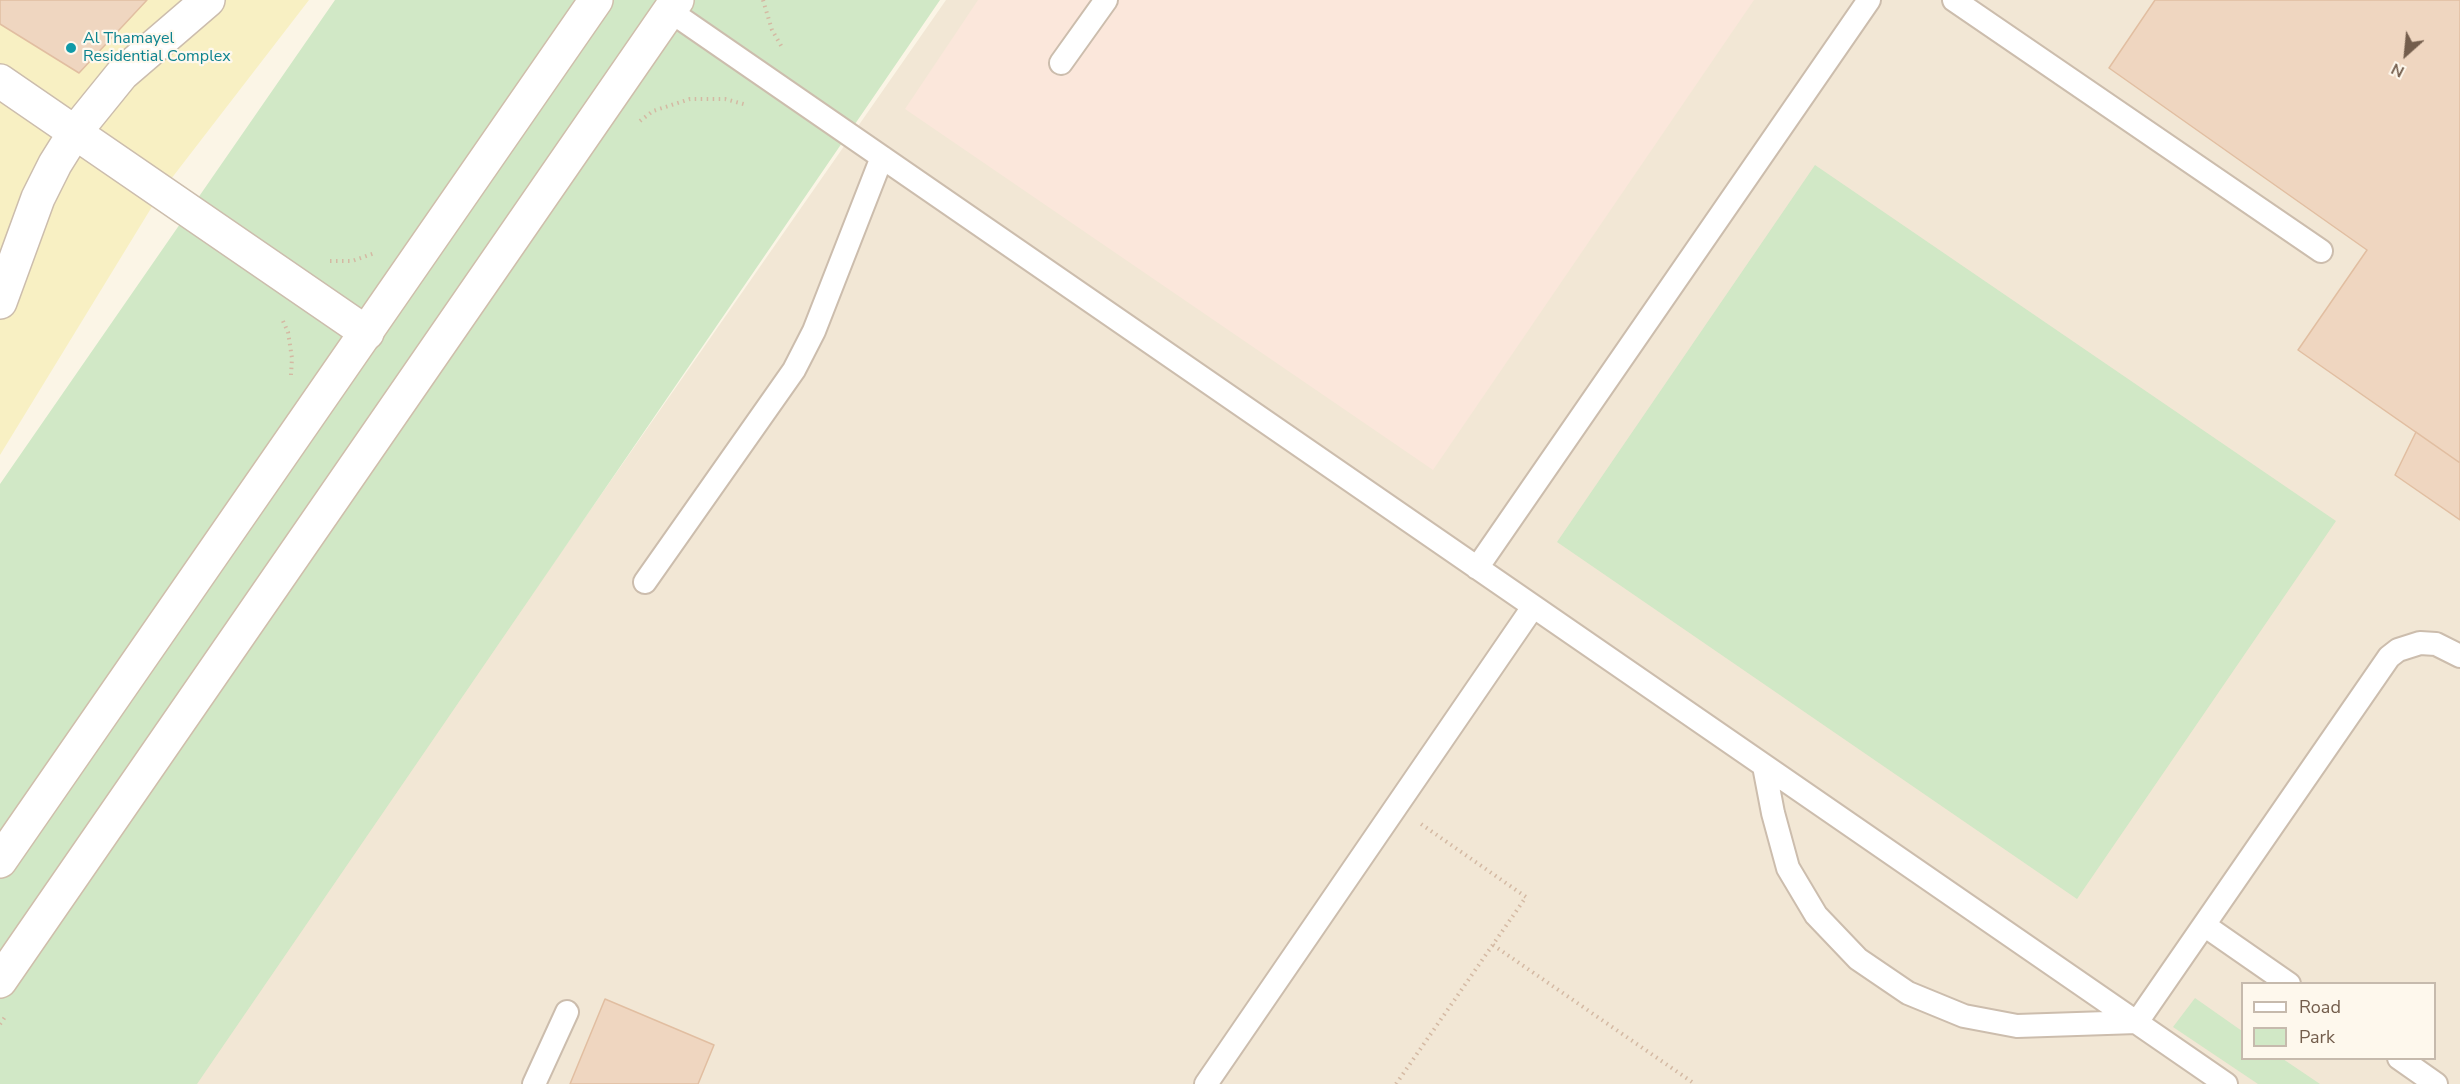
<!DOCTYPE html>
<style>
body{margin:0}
#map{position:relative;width:2460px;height:1084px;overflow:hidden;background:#fbf5e6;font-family:"Nunito Sans",sans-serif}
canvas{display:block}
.legend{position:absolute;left:2241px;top:982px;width:195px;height:78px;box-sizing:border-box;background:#fef8ed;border:2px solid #c6baad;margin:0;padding:8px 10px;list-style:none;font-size:18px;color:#735d4c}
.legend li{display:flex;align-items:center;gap:12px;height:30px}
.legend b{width:30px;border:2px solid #c6baad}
.north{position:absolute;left:2376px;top:24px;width:60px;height:60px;-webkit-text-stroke:4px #fef8ed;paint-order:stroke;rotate:207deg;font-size:16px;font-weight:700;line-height:24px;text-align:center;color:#735d4c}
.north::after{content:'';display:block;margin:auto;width:21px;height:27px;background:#735d4c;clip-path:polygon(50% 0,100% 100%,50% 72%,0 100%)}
</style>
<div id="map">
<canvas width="2460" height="1084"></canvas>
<ul class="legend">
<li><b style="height:8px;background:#fff"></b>Road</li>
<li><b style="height:16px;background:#d1e8c6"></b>Park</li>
</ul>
<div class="north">N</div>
</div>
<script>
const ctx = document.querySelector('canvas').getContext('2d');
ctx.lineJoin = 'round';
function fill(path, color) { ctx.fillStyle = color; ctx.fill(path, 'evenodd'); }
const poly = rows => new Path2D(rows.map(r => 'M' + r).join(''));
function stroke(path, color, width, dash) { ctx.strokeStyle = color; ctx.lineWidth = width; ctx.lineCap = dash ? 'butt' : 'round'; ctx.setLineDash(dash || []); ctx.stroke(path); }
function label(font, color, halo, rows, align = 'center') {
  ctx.font = font + ' "Nunito Sans",sans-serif'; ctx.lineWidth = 4.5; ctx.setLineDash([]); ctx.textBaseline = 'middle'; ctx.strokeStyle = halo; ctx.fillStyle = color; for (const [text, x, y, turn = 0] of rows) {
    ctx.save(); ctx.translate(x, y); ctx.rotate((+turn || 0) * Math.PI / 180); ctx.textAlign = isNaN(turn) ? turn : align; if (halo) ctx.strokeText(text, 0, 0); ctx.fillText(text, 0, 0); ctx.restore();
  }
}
const residential = poly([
 [946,0,2460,0,2460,1084,190,1084],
 [2242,984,2434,984,2434,1058,2242,1058]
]);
const commercial = poly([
 [978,0,1754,0,1433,470,905,109]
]);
const green = poly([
 [335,0,940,0,197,1084,0,1084,0,484],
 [1815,165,2336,521,2077,899,1557,542],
 [2195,998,2242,1031,2242,1058,2283,1059,2320,1084,2258,1084,2173,1027]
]);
const sand = poly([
 [0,0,309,0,161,192,0,455]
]);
const building = poly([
 [0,0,147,0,79,73,0,24,0,0],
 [2155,0,2460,0,2460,463,2298,350,2367,250,2109,68,2155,0],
 [2416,432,2460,463,2460,520,2395,475,2416,432],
 [605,999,714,1045,698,1084,570,1084,605,999]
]);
const path = poly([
 [763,0,772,30,783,49],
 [640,121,653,111,690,99,725,99,747,105],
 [330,261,352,261,375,253],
 [283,321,288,332,292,358,291,375],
 [1493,945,1695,1084],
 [0,1024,5,1017],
 [1396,1084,1526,897,1421,824]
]);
const lane = poly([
 [1954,0,2321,251],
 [670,11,2226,1084],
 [1061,63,1106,0],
 [1477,568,1869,0],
 [645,582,794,370,814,331,882,157],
 [1764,766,1773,813,1788,868,1816,915,1858,959,1908,993,1964,1016,2017,1026,2137,1022,2389,657,2398,650,2420,643,2436,644,2460,656],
 [2204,925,2289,984],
 [2399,1058,2436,1084],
 [534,1084,567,1012],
 [1206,1084,1533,607]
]);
const street = poly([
 [0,81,367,333],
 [0,302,38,198,55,164,75,132,122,74,208,0]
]);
const secondary = poly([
 [0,861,596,0],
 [0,981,677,0]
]);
const markers = [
 [71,48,6,"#0f9aa8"]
];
const cultureNames = [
 ["Al Thamayel",83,39],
 ["Residential Complex",83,57]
];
fill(residential, '#f2e7d5');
fill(commercial, '#fbe7db');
fill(green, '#d1e8c6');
fill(sand, '#f8f0c3');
fill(building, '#efd6c0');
stroke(building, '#e1bea1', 1.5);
stroke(lane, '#ccbdad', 26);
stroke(street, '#ccbdad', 36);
stroke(secondary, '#cfbeab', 36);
stroke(path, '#d4b9a3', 4, [1.5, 4.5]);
stroke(lane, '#fff', 22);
stroke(street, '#fff', 33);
stroke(secondary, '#fff', 33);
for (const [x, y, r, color] of markers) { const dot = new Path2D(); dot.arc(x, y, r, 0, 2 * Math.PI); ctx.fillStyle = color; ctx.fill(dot); stroke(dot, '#fef8ed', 2); }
label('16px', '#0d838f', '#fef8ed', cultureNames, 'left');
</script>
